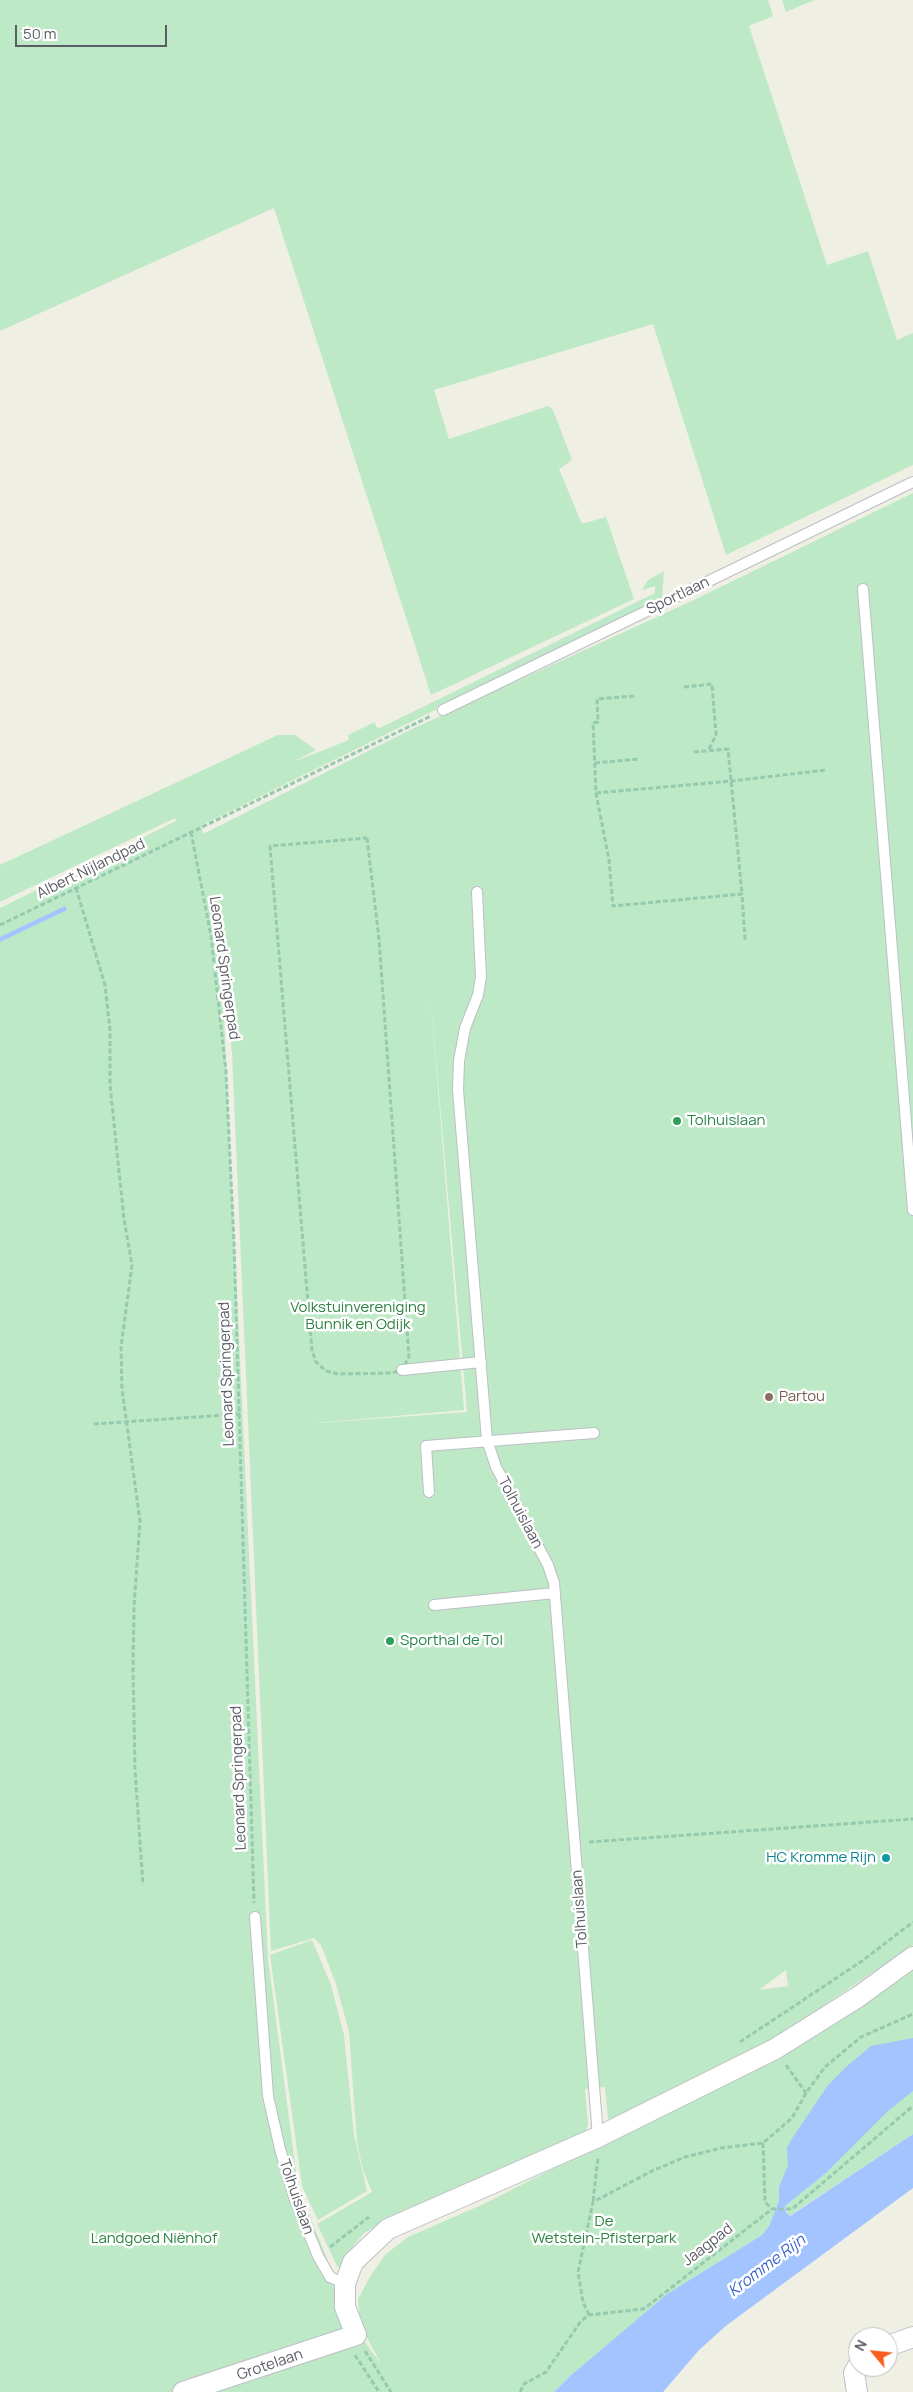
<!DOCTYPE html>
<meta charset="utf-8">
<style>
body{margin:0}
#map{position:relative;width:913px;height:2392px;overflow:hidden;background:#efefe3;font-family:Manrope,sans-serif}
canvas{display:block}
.north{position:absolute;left:848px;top:2327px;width:50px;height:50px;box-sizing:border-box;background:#fff;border:1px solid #bdbec1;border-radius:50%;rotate:298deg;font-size:14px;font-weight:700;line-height:20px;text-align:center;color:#5b5d65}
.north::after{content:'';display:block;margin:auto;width:18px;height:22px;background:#f95d1f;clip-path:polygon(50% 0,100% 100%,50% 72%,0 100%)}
.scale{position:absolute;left:15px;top:25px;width:152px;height:22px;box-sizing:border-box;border:2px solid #5b5d65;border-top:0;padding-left:6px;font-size:15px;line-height:18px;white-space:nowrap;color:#5b5d65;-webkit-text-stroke:4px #fff;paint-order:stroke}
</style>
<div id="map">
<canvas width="913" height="2392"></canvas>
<div class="north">N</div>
<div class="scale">50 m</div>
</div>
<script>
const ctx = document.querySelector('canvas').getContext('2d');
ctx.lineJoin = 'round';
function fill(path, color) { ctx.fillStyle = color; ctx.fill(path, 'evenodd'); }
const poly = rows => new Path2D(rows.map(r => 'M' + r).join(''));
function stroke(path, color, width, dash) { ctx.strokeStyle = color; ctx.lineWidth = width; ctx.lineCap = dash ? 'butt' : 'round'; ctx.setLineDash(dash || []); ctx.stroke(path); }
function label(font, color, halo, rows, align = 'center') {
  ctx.font = font + ' Manrope,sans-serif'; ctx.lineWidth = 5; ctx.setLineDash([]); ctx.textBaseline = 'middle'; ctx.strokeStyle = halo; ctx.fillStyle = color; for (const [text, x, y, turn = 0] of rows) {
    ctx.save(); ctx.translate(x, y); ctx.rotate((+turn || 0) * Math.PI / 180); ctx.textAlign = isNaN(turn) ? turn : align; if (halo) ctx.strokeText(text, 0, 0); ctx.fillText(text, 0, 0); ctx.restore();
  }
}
const green = poly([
 [0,0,768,0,773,16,749,26,827,265,868,251,897,340,913,333,913,465,726,555,653,324,434,390,449,439,548,406,553,410,572,460,559,469,582,524,606,517,634,599,431,695,274,208,0,331],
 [782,0,814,0,786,12],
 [913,493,913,1945,788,2030,735,2062,616,2123,608,2119,605,2087,585,2089,588,2125,585,2132,388,2220,364,2233,349,2251,341,2268,337,2266,317,2224,372,2192,363,2170,357,2143,349,2032,336,1984,321,1945,314,1938,271,1951,232,1053,222,958,212,912,224,1016,268,1959,298,2187,356,2330,381,2364,360,2324,358,2299,371,2275,386,2254,408,2237,484,2204,811,2036,913,1963,913,2134,789,2216,785,2206,826,2173,861,2137,779,2201,769,2226,762,2235,667,2294,570,2376,554,2392,0,2392,0,908,176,821,175,818,0,902,0,865,278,735,295,735,316,750,293,762,349,740,348,735,375,722,376,727,380,728,655,593,655,586,642,590,648,580,664,571,662,598,202,825,203,834,410,730,696,599],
 [430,990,467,1412,304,1424,464,1410],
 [786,1970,788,1986,759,1990],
 [312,1940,331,1985,344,2035,354,2135,367,2191,318,2220,302,2186,270,1955]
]);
const water = poly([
 [65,906,67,910,0,942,0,937],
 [913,2038,913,2091,888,2111,826,2173,785,2206,786,2212,790,2216,913,2134,913,2188,727,2325,699,2350,663,2392,554,2392,570,2376,667,2294,762,2235,769,2226,779,2201,779,2187,788,2165,787,2148,791,2140,828,2085,846,2067,871,2046]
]);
const path = poly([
 [684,687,712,684,716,735,708,751],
 [634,696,597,699,598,722,593,723,596,793,609,860,613,906,742,894,745,940],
 [694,752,728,749,742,894],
 [595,763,639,759],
 [596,793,732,781,826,770],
 [191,832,211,936,226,1072,234,1244,254,1903],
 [367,838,379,939,409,1357,402,1370,392,1373,338,1374,326,1371,316,1362,312,1351,270,846,367,838],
 [76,888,105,985,110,1030,110,1085,124,1219,132,1265,121,1347,122,1389,140,1521,134,1607,133,1667,135,1770,143,1885],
 [0,925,431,716],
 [94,1424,240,1414],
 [589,1842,913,1819],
 [740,2042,862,1961,913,1922],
 [786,2065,806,2093],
 [763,2143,765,2202,772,2209],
 [593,2201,598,2158],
 [330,2247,369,2217],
 [589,2315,583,2302,578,2272,593,2202,652,2171,685,2157,721,2148,763,2143,792,2118,806,2093,825,2067,861,2037,913,2014],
 [365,2351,391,2392],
 [355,2355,379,2392],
 [520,2392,524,2384,546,2372,581,2321,589,2315,643,2309,649,2305,772,2209,792,2209,913,2106]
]);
const service = poly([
 [863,589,913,1210],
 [443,710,913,482],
 [477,892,481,977,478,995,465,1028,459,1061,458,1090,487,1440,496,1467,548,1565,554,1583,598,2137],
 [402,1370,481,1362],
 [429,1492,426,1446,594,1433],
 [434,1605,555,1593],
 [255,1917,268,2096,280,2149,294,2197,318,2256,330,2277,345,2284]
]);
const minor = poly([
 [888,2346,913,2337],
 [183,2392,356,2335,345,2307,345,2284,353,2262,388,2229,598,2137,775,2049,858,1997,913,1957],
 [857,2392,854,2373,858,2366]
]);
const markers = [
 [677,1121,5,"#2e9e5b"],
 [769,1397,5,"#8d6e63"],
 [390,1641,5,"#2e9e5b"],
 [886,1858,5,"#0f9aa8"]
];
const streetNames = [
 ["Sportlaan",678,596,-26],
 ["Albert Nijlandpad",91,869,-26],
 ["Leonard Springerpad",224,968,82],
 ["Leonard Springerpad",227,1374,-92],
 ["Tolhuislaan",520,1513,62],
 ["Leonard Springerpad",239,1778,-92],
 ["Tolhuislaan",580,1909,-94],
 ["Tolhuislaan",296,2197,71],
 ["Jaagpad",708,2245,-38],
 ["Grotelaan",270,2365,-19]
];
const leisureNames = [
 ["Tolhuislaan",687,1121],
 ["Sporthal de Tol",400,1641]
];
const parkNames = [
 ["Volkstuinvereniging",358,1308],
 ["Bunnik en Odijk",358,1325],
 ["De",604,2222],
 ["Wetstein-Pfisterpark",604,2239],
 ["Landgoed Niënhof",154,2239]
];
const educationNames = [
 ["Partou",779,1397]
];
const cultureNames = [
 ["HC Kromme Rijn",876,1858]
];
const waterNames = [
 ["Kromme Rijn",767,2266,-37]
];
fill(green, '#bde9c6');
fill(water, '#a3c4ff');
stroke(service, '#bdbfc5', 12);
stroke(minor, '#bdbfc5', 22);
stroke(path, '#95caaf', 3, [5, 2.5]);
stroke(service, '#fff', 10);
stroke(minor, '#fff', 20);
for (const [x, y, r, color] of markers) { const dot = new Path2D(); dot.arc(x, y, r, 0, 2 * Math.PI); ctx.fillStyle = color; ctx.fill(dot); stroke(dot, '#fff', 2); }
label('15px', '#5b5d65', '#fff', streetNames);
label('15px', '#27864d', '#fff', leisureNames, 'left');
label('15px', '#2c8342', '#fff', parkNames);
label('15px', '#785e54', '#fff', educationNames, 'left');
label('15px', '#0d838f', '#fff', cultureNames, 'right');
label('italic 16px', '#3a64ce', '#fff', waterNames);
</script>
